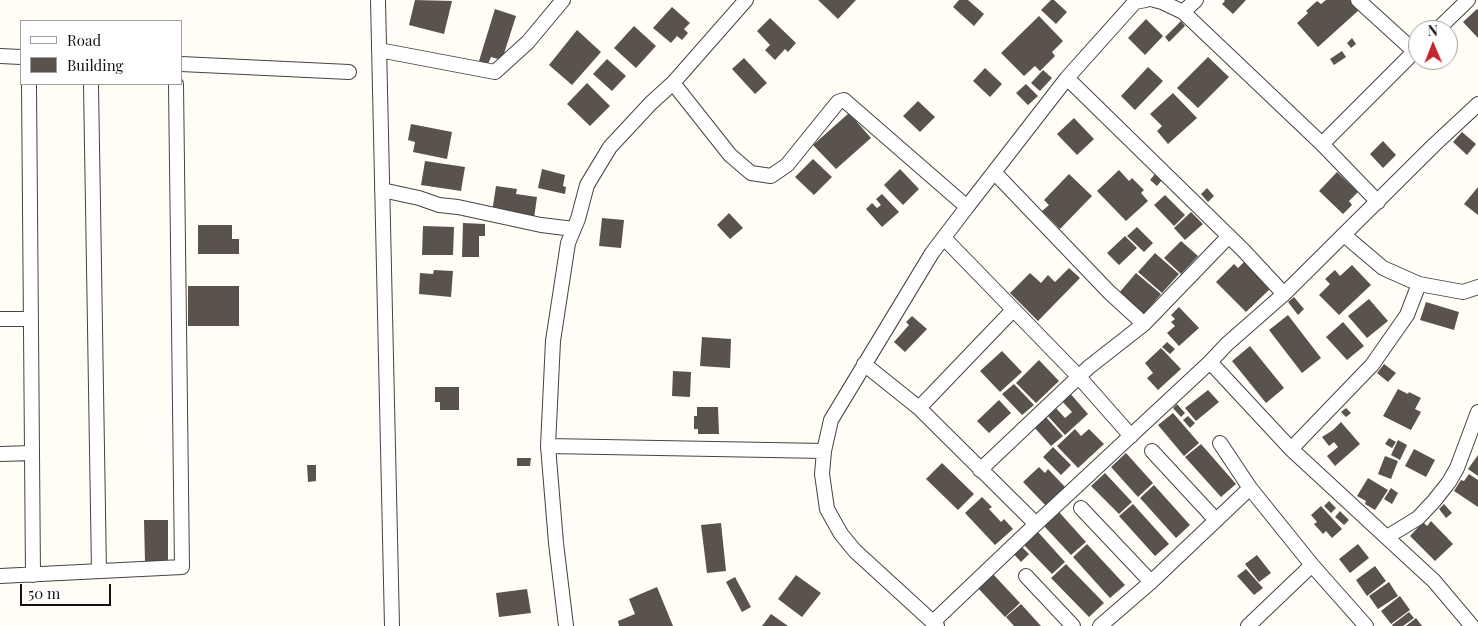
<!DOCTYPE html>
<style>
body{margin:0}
#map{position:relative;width:1478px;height:626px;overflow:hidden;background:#fffdf5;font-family:"Playfair Display",serif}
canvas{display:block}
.legend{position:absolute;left:20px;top:20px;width:162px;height:65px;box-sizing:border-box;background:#fff;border:1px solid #a0a0a0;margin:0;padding:6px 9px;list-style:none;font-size:15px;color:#111}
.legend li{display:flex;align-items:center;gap:10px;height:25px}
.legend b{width:25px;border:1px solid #a0a0a0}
.north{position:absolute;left:1408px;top:20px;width:50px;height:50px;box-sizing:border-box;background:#fff;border:1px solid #a0a0a0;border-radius:50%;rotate:359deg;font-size:14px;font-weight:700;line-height:20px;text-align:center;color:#111}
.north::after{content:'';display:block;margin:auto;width:18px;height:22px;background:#c4262e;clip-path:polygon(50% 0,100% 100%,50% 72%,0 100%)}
.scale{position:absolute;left:20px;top:584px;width:91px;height:22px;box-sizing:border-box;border:2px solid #111;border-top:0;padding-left:6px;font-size:15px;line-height:18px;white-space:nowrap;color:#111;-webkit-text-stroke:4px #fff;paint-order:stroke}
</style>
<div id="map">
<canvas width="1478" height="626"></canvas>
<ul class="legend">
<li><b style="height:6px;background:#fff"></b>Road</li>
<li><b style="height:14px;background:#5a524d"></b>Building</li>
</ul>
<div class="north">N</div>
<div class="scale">50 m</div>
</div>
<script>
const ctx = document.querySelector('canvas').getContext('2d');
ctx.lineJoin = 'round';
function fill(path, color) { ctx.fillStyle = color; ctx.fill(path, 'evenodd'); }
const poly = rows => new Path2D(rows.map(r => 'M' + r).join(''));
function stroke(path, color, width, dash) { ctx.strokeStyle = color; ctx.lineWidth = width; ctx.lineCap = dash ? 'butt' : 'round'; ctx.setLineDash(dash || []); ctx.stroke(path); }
const building = poly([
 [415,0,452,1,444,34,409,25],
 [818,0,856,0,838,19],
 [959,0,968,0,984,14,974,26,953,7],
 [1051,0,1054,0,1067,12,1056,24,1041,10],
 [1224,0,1246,0,1233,14,1222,4,1225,1],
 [1326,0,1350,0,1359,10,1318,47,1297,23,1308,13,1306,11,1317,1,1321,4],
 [672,7,690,23,684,29,688,33,682,40,677,36,671,43,653,28],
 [495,9,516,16,502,60,491,57,488,64,479,61],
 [1477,9,1478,10,1478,38,1463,22],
 [1039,16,1063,41,1052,52,1055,56,1040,71,1035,66,1024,76,1001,53],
 [770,18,796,43,788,52,785,49,775,60,765,50,770,45,757,31],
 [1146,19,1163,36,1145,55,1128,38],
 [1181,21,1185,26,1169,42,1165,37],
 [634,26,656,46,636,68,614,48],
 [577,30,601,52,572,85,549,65],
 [1352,38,1356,44,1351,48,1347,43],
 [1342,51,1346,57,1334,65,1330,59],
 [1208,57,1229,77,1198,108,1177,88],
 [744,58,767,83,755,94,732,69],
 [607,59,626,76,612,91,593,74],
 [1148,67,1163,81,1135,110,1121,96],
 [985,68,1002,84,990,97,973,81],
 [1043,70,1052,78,1040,91,1031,83],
 [587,83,610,106,590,126,567,104],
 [1026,84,1038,96,1028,105,1016,93],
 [1173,93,1197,118,1168,144,1157,131,1162,126,1150,114],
 [918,101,935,117,920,132,903,116],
 [849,113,871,138,836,169,813,145],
 [1074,118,1094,139,1077,155,1057,134],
 [411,124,452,132,447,159,413,152,415,142,408,140],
 [1462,132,1476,144,1467,155,1453,142],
 [1383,141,1396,155,1383,168,1370,154],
 [813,159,832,177,814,195,795,177],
 [425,161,465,167,461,191,421,185],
 [542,169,565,175,563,186,566,187,565,194,538,188],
 [900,169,919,189,903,205,884,185],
 [1119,170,1129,181,1132,178,1144,190,1141,193,1148,201,1126,221,1097,191],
 [1337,172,1358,192,1349,201,1352,205,1343,214,1319,191],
 [1069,174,1092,196,1060,229,1042,211,1049,205,1044,200],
 [1155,174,1162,180,1157,186,1150,180],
 [496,186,517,189,516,194,537,197,534,218,492,212],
 [1478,187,1478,215,1464,204],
 [1207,188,1214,196,1208,202,1201,194],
 [882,194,899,212,882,227,866,209,872,203,877,208,881,205,876,199],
 [1165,195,1185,215,1174,226,1154,205],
 [1191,212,1203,224,1185,240,1174,228],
 [729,213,743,228,730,239,717,225],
 [602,218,624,220,621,248,599,246],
 [463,223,485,224,485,236,479,236,479,257,462,257],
 [198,225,232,225,232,239,239,239,239,254,198,254],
 [423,226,454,227,453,255,422,255],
 [1137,227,1153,243,1144,252,1127,236],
 [1125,236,1137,248,1119,265,1107,253],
 [1181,241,1198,256,1181,274,1164,258],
 [1155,253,1179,274,1162,293,1138,272],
 [1245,261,1271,288,1246,312,1216,282,1234,264,1238,268],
 [1352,265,1371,285,1339,315,1319,295,1330,284,1325,279,1335,270,1340,276],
 [1069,268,1080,278,1038,321,1010,293,1030,273,1041,283,1048,275,1055,282],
 [434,270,453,271,451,297,419,294,420,273,433,274],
 [1136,273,1161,294,1144,314,1119,293],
 [188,286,239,286,239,326,188,326],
 [1294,297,1304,309,1298,315,1288,302],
 [1369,299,1388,321,1367,338,1348,316],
 [1426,302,1459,312,1454,330,1420,320],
 [1179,307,1199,328,1179,346,1167,333,1175,326,1171,322,1175,319,1171,315],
 [1288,315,1321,358,1302,373,1269,330],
 [912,316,927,329,905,352,894,342,909,325,906,322],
 [1343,322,1364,346,1347,360,1326,337],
 [702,337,731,339,730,368,700,366],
 [1167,342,1175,349,1170,354,1162,347],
 [1250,346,1284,388,1266,403,1232,361],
 [1161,348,1181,369,1158,390,1147,378,1153,373,1145,363],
 [1002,351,1022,372,1000,392,980,371],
 [1039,360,1059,381,1036,403,1016,383],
 [1384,364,1396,373,1388,382,1377,373],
 [673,371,691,372,690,397,672,396],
 [1014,384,1034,405,1022,415,1002,394],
 [435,387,459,387,459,410,440,410,440,402,435,402],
 [1398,389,1408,394,1409,392,1421,398,1415,409,1421,412,1411,430,1383,416],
 [1208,390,1219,402,1196,421,1185,408],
 [1069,392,1088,414,1065,435,1046,414,1054,406,1065,418,1072,412,1061,400],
 [999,400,1011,413,989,433,977,421],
 [1177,404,1185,413,1181,417,1173,408],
 [697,407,718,407,719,434,698,434,698,429,694,429,694,416,697,416],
 [1346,408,1351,413,1346,417,1341,412],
 [1173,413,1199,443,1184,456,1158,425],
 [1045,416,1063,436,1051,446,1033,426],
 [1188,416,1195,423,1190,428,1183,420],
 [1341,422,1360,444,1335,466,1327,456,1338,447,1334,442,1329,446,1322,437,1333,430],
 [1075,429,1081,436,1089,429,1104,444,1078,468,1057,446],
 [1389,438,1396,442,1392,448,1385,444],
 [1398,440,1407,445,1400,460,1391,455],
 [1201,444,1236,484,1221,497,1185,457],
 [1053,447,1071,465,1061,475,1043,457],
 [1414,449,1435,460,1426,477,1405,466],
 [1126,453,1153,483,1138,497,1111,467],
 [1478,455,1478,476,1468,469],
 [1385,456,1398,461,1391,479,1378,474],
 [517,458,531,458,530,466,517,466],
 [942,463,974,494,958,510,926,479],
 [307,465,316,465,316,481,308,482],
 [1039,467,1045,473,1048,469,1066,488,1047,507,1023,482],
 [1105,473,1132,502,1119,514,1091,486],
 [1469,474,1478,480,1478,507,1454,491,1461,480,1464,481],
 [1368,478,1388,490,1375,510,1365,504,1366,501,1357,496],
 [1154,485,1190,525,1176,538,1140,498],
 [1391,488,1398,493,1392,504,1384,499],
 [982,497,992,507,989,509,1001,522,1004,519,1013,529,995,545,965,513],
 [1329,501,1336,508,1331,513,1324,506],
 [1133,504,1169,544,1155,556,1119,516],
 [1444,504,1452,513,1446,518,1439,509],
 [1321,506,1342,529,1332,538,1326,531,1323,534,1314,524,1317,522,1311,515],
 [1340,511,1349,520,1344,525,1335,517],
 [1059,512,1086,542,1071,555,1044,526],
 [144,520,168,520,168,562,145,562],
 [1431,521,1453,544,1435,561,1410,536,1423,522,1427,526],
 [721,523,726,571,707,573,701,525],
 [1038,532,1065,562,1052,574,1024,545],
 [1087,544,1125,585,1110,598,1073,557],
 [1358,544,1369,558,1350,573,1339,559],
 [1020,545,1029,554,1021,562,1012,552],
 [1257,555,1271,573,1259,582,1245,564],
 [1066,564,1104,603,1089,617,1051,578],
 [1375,566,1386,581,1367,596,1356,580],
 [1246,569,1263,588,1254,595,1237,576],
 [992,573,1020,603,1005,617,977,587],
 [796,575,821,593,802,617,778,599],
 [735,577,751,607,742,612,726,582],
 [1389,582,1398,596,1378,609,1369,596],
 [657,587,673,626,619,626,618,621,635,614,629,599],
 [527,589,531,613,499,617,496,593],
 [1400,596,1410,610,1391,624,1381,611],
 [1021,604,1041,626,1014,626,1006,617],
 [1409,612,1414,618,1403,626,1393,626,1392,625],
 [771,614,788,626,762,626],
 [1416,618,1422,626,1406,626]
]);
const minor = poly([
 [378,0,392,626],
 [1154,0,1162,2,1183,12,1322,144,1378,202],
 [1358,0,1414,51],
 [1183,12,1196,0],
 [1437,30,1468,0],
 [379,50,495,72,528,42,563,0],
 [0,56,21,57],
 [181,64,349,72],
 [1067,78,1135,2,1146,0],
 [673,83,730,155,751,173,771,176,787,165,838,102,844,100,967,207,1067,78,1243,250,1284,294],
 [29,84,33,575],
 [91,84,99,571],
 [1322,144,1418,48],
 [994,172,1109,292,1144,324],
 [382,190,419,198,439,205,458,207,541,225,574,229],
 [1344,235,1383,268,1419,284,1463,292,1478,287],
 [944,238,1079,377,1131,436],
 [0,319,30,319],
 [1210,362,1291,449,1434,581,1472,626],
 [864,364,919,408,1036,524],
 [919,408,1013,310],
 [1220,443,1250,488,1312,565,1366,626],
 [548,446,824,451],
 [1291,449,1372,365,1407,315,1419,284],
 [1152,451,1215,519],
 [0,454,32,453],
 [980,470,1089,367,1144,324,1229,236],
 [1081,508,1151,582],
 [1387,537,1418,518,1434,501,1449,482,1457,468,1478,412],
 [0,576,182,567,176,84],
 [1026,576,1073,626],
 [933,622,1036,524,1210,362,1227,344,1284,294,1434,145,1478,104],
 [566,626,556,543,548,446,553,341,568,243,578,219,587,185,610,147,651,103,673,83,746,0],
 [937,626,855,551,841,534,827,509,822,474,824,451,831,420,932,253,967,207],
 [1100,626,1151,582,1250,488],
 [1248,626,1312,565]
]);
fill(building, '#5a524d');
stroke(minor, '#444', 16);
stroke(minor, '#fff', 14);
</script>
